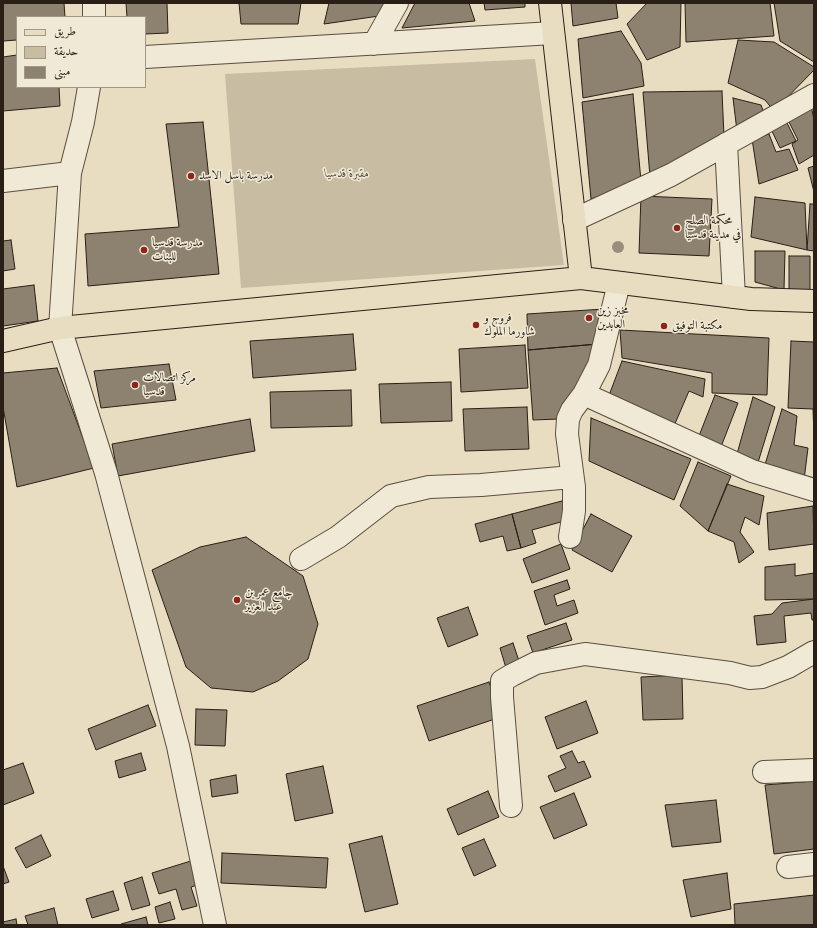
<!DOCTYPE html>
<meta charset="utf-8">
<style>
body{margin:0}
#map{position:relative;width:817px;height:928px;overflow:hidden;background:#e8ddc0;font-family:"Gentium Book Plus",Amiri,serif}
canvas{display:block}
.frame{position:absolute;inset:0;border:4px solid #2a1f17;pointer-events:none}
.legend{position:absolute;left:16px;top:16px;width:130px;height:72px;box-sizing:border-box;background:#f0e9d6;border:1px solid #a1988a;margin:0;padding:5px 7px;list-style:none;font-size:12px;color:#2a1f17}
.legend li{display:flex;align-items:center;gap:8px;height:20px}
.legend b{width:20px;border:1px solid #a1988a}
</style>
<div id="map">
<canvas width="817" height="928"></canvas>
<div class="frame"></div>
<ul class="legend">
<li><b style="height:5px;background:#e8ddc0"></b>طريق</li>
<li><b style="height:11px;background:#c8bda3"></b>حديقة</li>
<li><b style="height:11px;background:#8d826f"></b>مبنى</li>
</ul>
</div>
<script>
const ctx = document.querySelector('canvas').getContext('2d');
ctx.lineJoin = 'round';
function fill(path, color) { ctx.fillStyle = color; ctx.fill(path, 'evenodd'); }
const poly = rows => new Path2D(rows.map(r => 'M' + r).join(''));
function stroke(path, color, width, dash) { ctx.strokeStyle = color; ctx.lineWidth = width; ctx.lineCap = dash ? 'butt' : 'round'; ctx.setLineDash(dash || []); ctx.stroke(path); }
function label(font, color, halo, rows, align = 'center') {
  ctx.font = font + ' "Gentium Book Plus",Amiri,serif'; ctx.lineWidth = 3; ctx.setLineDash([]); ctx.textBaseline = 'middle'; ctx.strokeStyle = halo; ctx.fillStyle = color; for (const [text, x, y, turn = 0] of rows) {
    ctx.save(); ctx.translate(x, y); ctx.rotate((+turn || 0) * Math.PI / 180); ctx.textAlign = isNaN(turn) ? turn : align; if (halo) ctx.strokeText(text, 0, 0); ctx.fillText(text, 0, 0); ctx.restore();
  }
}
const green = poly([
 [535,59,564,265,241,288,225,74]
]);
const building = poly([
 [3,3,64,3,65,17,17,17,17,40,3,41,3,3],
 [126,3,167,3,168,33,145,34,145,17,127,17,126,3],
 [239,3,301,3,298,24,241,24,239,3],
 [329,3,384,3,379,16,324,24,329,3],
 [415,3,469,3,475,21,402,28,415,3],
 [484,3,525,3,525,7,485,10,484,3],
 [571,3,616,3,618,18,573,26,571,3],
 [647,3,681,3,680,47,647,60,627,24,647,3],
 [685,3,770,3,774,36,686,42,685,3],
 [774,3,814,3,814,62,780,41,774,3],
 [621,31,641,63,644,86,583,98,578,39,621,31],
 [738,40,774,42,814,67,814,70,774,111,765,100,728,83,738,40],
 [17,55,17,87,59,87,60,106,3,111,3,57,17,55],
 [722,91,724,137,650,177,643,92,722,91],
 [633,94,641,181,591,199,582,102,633,94],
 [733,98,761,105,765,116,737,131,733,98],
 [811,105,814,120,814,155,799,164,792,144,798,140,788,120,811,105],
 [786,121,796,141,780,148,771,129,786,121],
 [203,122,219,274,88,286,85,234,179,227,166,124,203,122],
 [769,134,776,152,789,149,798,170,759,184,752,139,769,134],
 [814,166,814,192,808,168,814,166],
 [641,196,712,199,709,256,639,253,641,196],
 [755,197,805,203,807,250,751,237,755,197],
 [810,204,814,204,814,251,807,250,810,204],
 [11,240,15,269,3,271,3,241,11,240],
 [755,251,785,251,784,290,755,282,755,251],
 [789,256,810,256,810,291,789,291,789,256],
 [34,285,38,321,3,326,3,289,34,285],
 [604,309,598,344,528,350,527,314,604,309],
 [620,330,769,338,767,395,712,393,712,373,622,358,620,330],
 [353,334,356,370,253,378,250,341,353,334],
 [791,341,814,342,814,437,813,409,788,408,791,341],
 [598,344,559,419,533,420,528,350,598,344],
 [525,345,528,388,461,392,459,349,525,345],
 [622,361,705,379,703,397,689,391,671,433,608,398,622,361],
 [169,364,176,400,101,408,94,371,169,364],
 [57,368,94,468,17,487,3,407,3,373,57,368],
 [451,382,452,421,381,423,379,384,451,382],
 [351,390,352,426,271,428,270,392,351,390],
 [715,395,738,403,719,452,697,441,715,395],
 [753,397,775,407,756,469,735,461,753,397],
 [527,407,529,449,465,451,463,409,527,407],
 [782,409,797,416,794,445,808,448,804,480,763,471,782,409],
 [591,418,691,459,674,500,589,461,591,418],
 [250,419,255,451,118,476,112,444,250,419],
 [698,462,731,476,708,531,680,506,698,462],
 [727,484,764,496,759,525,745,517,740,532,754,552,739,563,734,542,708,531,727,484],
 [562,501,568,520,532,530,536,543,521,548,512,514,562,501],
 [813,506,814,544,769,550,767,513,813,506],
 [512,514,521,548,507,551,503,536,480,542,475,524,512,514],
 [591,514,632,536,612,572,572,550,591,514],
 [246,537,303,576,318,624,308,659,278,681,253,692,211,688,186,667,152,570,200,547,246,537],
 [561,544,570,569,532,583,523,559,561,544],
 [795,564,795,576,814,573,814,599,765,600,765,567,795,564],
 [567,580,570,589,554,595,557,606,574,600,578,613,545,625,534,591,567,580],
 [814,599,814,620,812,620,811,613,784,616,786,642,757,645,754,616,772,614,782,603,814,599],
 [468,607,478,635,448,647,437,618,468,607],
 [566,623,572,640,533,653,527,636,566,623],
 [513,643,520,664,506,668,500,648,513,643],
 [682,675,683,719,643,720,641,677,682,675],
 [489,682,501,717,429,741,417,706,489,682],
 [586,701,598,733,557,749,545,717,586,701],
 [148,705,156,726,96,750,88,729,148,705],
 [196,709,227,710,225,746,195,745,196,709],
 [572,751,578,763,584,761,591,777,555,792,548,776,566,768,560,756,572,751],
 [141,753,146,770,119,778,115,761,141,753],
 [23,763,34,793,3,805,3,770,23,763],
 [323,766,333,813,295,821,286,774,323,766],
 [236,775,238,793,212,797,210,780,236,775],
 [814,781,814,849,774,854,765,785,814,781],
 [488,791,499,817,458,835,447,809,488,791],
 [574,793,587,825,554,839,540,807,574,793],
 [716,800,721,842,672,847,665,805,716,800],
 [41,835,51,856,26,868,15,848,41,835],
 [382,836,398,904,365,912,349,844,382,836],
 [484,839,496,866,474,876,462,848,484,839],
 [222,853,328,858,326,888,221,883,222,853],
 [194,860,201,884,191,887,197,906,182,910,176,889,159,894,152,873,194,860],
 [3,866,9,882,3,884,3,866],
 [727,873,731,909,691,917,683,880,727,873],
 [142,877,150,905,132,910,124,883,142,877],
 [113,891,119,910,92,918,86,899,113,891],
 [814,895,814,925,735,925,734,904,814,895],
 [170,902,175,919,159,923,155,907,170,902],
 [54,908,58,925,28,925,25,916,54,908],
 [146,917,148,925,121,925,121,924,146,917],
 [16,919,17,925,3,925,3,922,16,919]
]);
const minor = poly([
 [94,3,94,17],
 [374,44,397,3],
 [145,57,553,33],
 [89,87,83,122,70,173,60,328,106,473,178,746,215,925],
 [726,144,734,297],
 [3,181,70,173],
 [574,220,671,175,814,95],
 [584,394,752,471,814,490],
 [570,537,574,511,574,487,567,434,568,419,572,410,584,394,599,365,619,283],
 [301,559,338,537,391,496,429,487,481,485,572,477],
 [764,772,814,770],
 [511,806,502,697,502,681,512,675,536,663,585,654,730,673,750,678,762,677,788,667,814,652],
 [788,867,814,864]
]);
const major = poly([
 [550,3,581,278],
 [3,341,60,328,581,278,751,299,814,301]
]);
const trees = [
 [618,247]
];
const markers = [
 [191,176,4,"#8f2418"],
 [677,228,4,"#8f2418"],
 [144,250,4,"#8f2418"],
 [589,318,4,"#8f2418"],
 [476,325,4,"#8f2418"],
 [664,326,4,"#8f2418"],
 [135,385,4,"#8f2418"],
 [237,600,4,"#8f2418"]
];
const parkNames = [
 ["مقبرة قدسيا",347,174]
];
const poiNames = [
 ["مدرسة باسل الاسد",199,176],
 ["محكمة الصلح",685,221],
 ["في مدينة قدسيا",685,235],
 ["مدرسة قدسيا",152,243],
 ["للبنات",152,257],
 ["مخبز زين",597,311],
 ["العابدين",597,325],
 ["فروج و",484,318],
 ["شاورما الملوك",484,332],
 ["مكتبة التوفيق",672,326],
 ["مركز اتصالات",143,378],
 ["قدسيا",143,392],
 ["جامع عمر بن",245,593],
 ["عبد العزيز",245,607]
];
fill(green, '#c8bda3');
fill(building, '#8d826f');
stroke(building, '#2a1f17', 1);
stroke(minor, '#5a4e41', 24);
stroke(major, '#2a1f17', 24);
stroke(minor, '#f0e9d6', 22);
stroke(major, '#e8ddc0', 22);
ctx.fillStyle = '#998e7a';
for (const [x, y] of trees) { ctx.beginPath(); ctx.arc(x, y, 6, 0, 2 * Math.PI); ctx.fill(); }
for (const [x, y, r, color] of markers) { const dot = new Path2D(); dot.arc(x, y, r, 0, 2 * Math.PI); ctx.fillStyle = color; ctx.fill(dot); stroke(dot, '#f0e9d6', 1.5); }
label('italic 12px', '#594e41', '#f0e9d6', parkNames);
label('12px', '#2a1f17', '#f0e9d6', poiNames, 'left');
</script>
